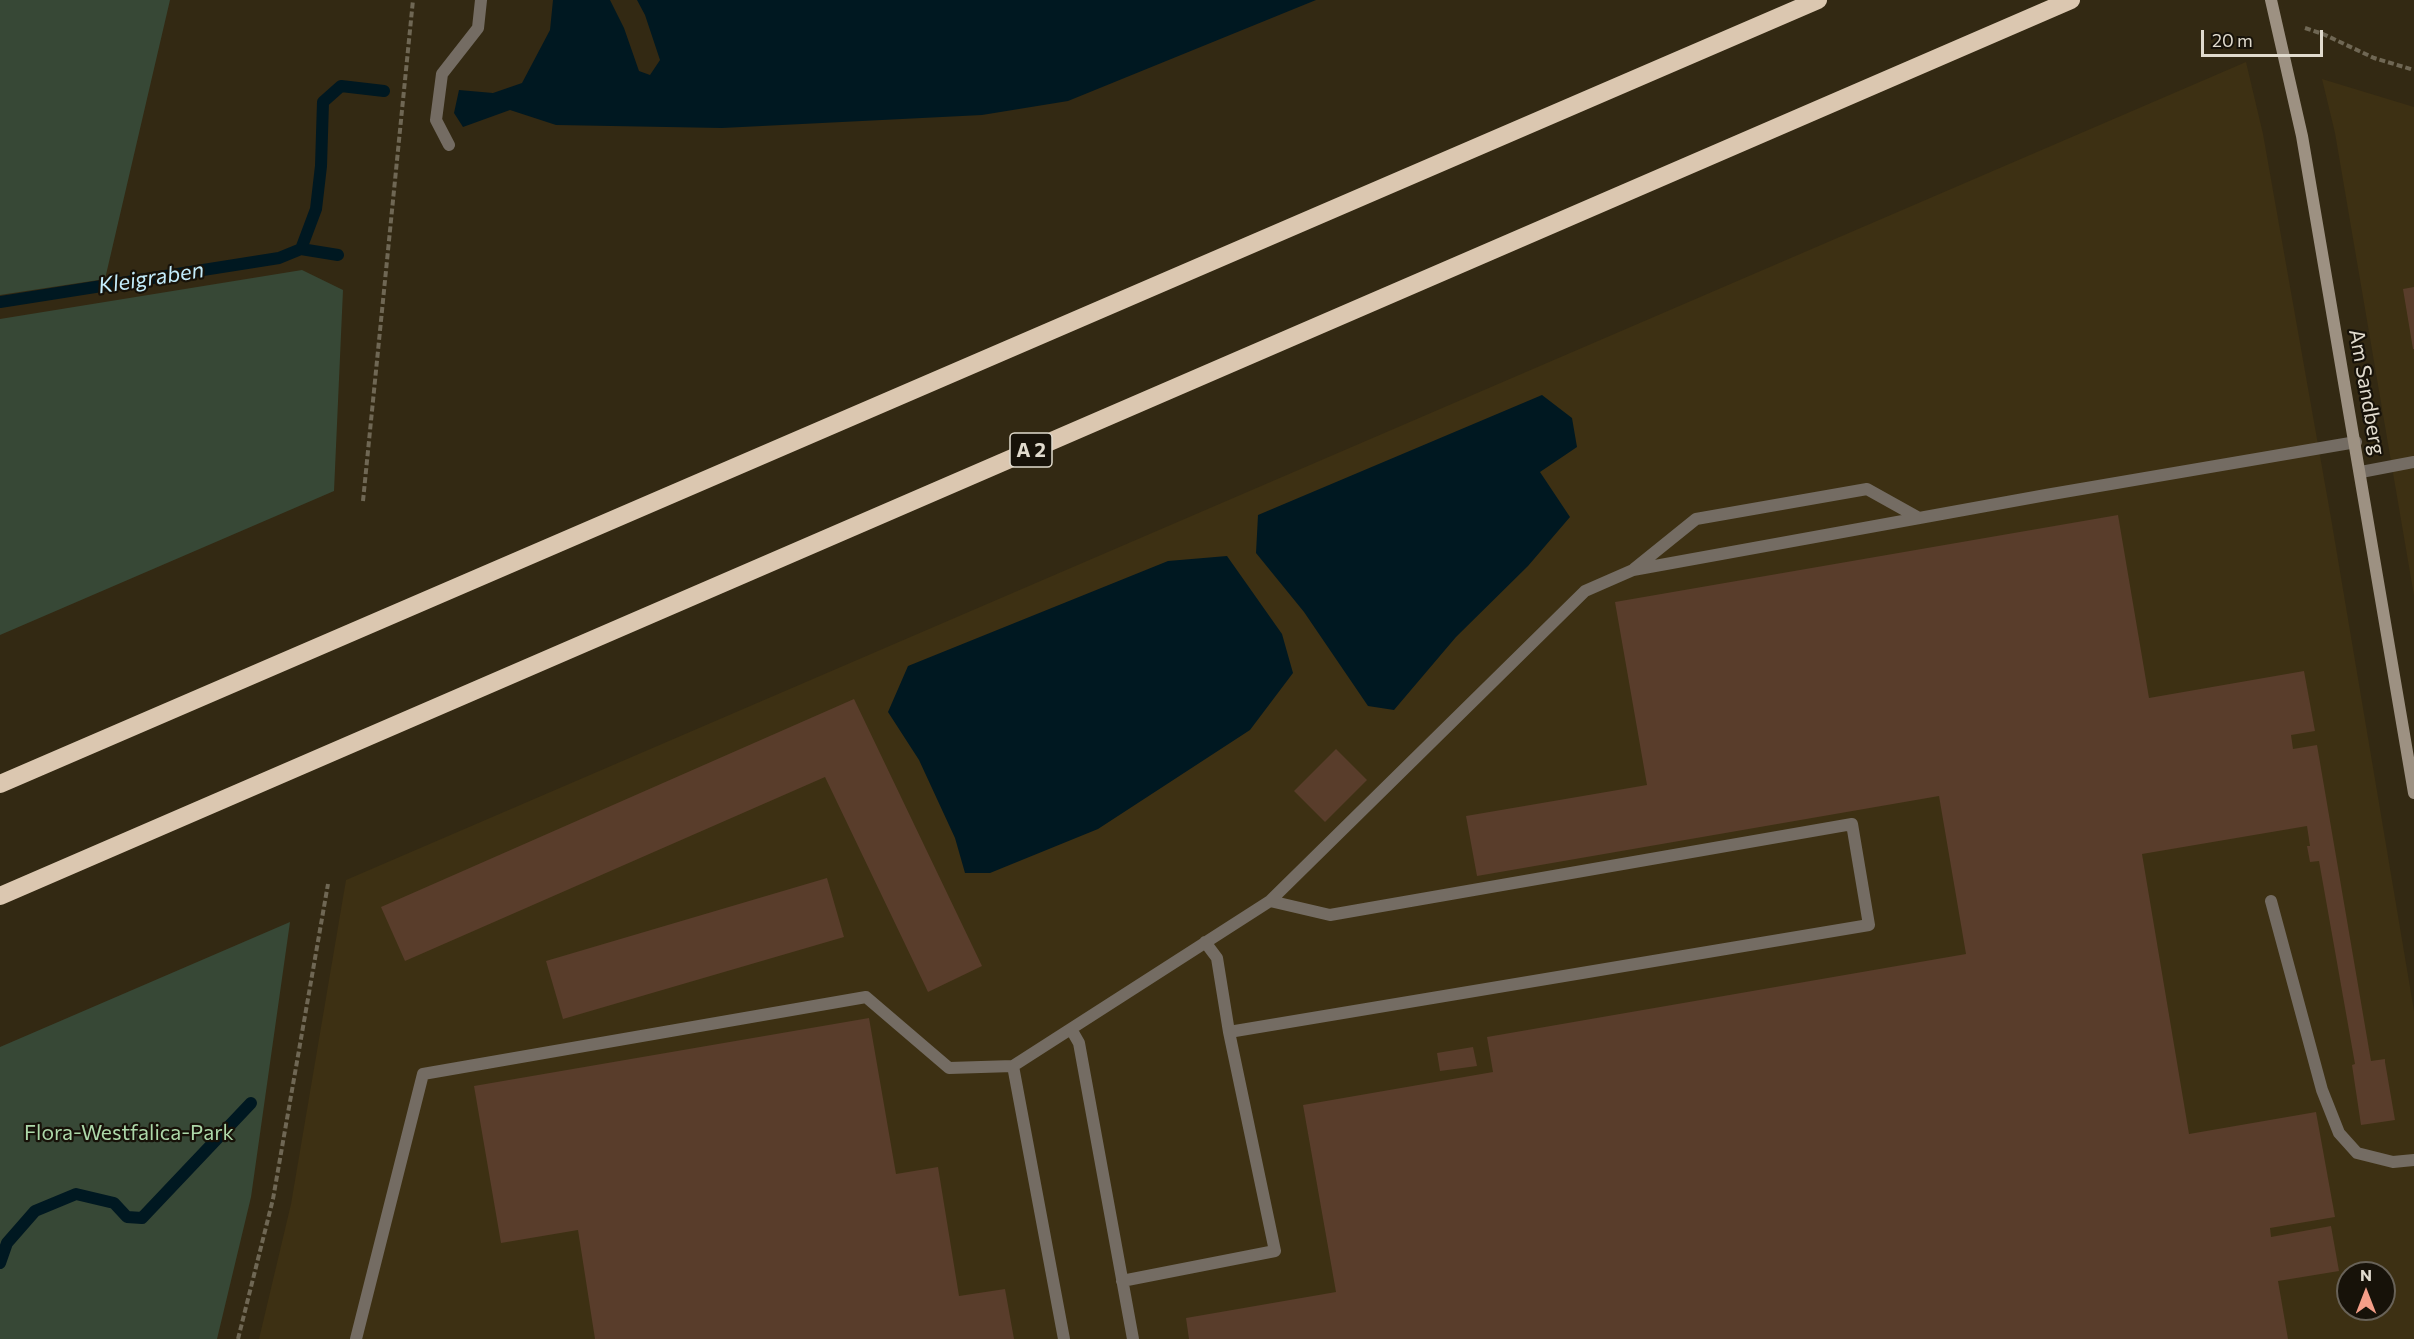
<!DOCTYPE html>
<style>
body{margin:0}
#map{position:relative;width:2414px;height:1339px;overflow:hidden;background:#332913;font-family:Commissioner,sans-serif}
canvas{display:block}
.north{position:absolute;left:2336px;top:1261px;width:60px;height:60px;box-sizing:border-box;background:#171209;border:2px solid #686258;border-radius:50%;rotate:0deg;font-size:16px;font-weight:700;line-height:24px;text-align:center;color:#e1dbce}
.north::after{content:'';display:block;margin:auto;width:21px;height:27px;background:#f49e88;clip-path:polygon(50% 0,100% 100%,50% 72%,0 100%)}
.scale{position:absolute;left:2201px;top:30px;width:122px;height:27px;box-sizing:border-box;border:3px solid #e1dbce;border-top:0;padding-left:8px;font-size:18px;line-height:21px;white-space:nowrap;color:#e1dbce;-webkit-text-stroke:4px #171209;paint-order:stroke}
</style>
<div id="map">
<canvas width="2414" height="1339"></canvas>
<div class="north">N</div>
<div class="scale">20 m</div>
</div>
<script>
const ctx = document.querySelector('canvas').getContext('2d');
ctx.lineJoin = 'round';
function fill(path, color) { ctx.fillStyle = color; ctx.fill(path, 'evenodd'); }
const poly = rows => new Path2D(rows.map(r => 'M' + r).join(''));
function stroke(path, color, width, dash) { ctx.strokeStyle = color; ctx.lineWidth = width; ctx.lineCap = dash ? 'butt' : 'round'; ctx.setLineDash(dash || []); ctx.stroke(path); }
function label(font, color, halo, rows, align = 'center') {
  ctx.font = font + ' Commissioner,sans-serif'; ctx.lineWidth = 4.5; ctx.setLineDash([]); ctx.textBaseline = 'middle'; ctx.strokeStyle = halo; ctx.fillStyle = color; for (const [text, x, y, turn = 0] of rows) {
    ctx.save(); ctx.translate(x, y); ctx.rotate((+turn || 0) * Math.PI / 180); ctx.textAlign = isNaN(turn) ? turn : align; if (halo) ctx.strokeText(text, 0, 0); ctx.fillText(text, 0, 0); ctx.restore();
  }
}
const built = poly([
 [2246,62,2263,134,2331,518,2414,1011,2414,1339,259,1339,291,1204,346,880],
 [2348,1273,2384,1273,2384,1309,2348,1309],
 [2322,79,2414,107,2414,596,2335,133]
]);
const green = poly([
 [0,0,170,0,105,279,0,295],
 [302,270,343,290,334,491,0,635,0,319],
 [290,922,251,1197,217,1339,0,1339,0,1047]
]);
const water = poly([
 [553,0,610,0,624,28,639,71,650,75,660,60,645,15,637,0,1316,0,1068,101,982,115,722,128,556,125,510,110,463,127,454,113,459,90,493,93,522,83,550,30],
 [1542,395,1572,418,1577,447,1540,472,1570,517,1528,566,1456,637,1394,710,1368,706,1304,612,1256,553,1258,515],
 [1227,556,1282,634,1293,673,1250,730,1098,829,990,873,965,873,955,838,919,760,888,712,908,666,1168,561]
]);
const stream = poly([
 [301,249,338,255],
 [0,302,279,258,301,249,316,209,321,166,323,102,341,86,384,91],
 [0,1263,7,1243,35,1211,76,1194,114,1203,127,1217,142,1218,251,1103]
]);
const building = poly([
 [2414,287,2414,349,2413,349,2403,289],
 [2118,515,2149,698,2304,671,2315,731,2291,735,2293,749,2317,745,2371,1061,2385,1059,2385,1062,2395,1120,2361,1125,2352,1065,2355,1064,2319,861,2310,862,2307,846,2310,846,2307,826,2142,854,2189,1134,2316,1112,2335,1217,2270,1228,2271,1237,2331,1226,2339,1271,2278,1281,2288,1339,1189,1339,1186,1318,1336,1292,1303,1105,1493,1072,1487,1037,1966,954,1939,796,1477,876,1466,816,1647,785,1615,602],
 [854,699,982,966,928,992,825,777,405,961,381,907],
 [1336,749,1367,780,1325,822,1294,791],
 [827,878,844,937,563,1019,546,961],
 [869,1018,896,1174,938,1167,959,1296,1005,1289,1014,1339,595,1339,578,1230,501,1243,474,1086],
 [1473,1047,1477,1066,1440,1071,1437,1053]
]);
const path = poly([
 [2305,28,2323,34,2374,58,2414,70],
 [363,501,413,0],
 [238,1339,273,1199,328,884]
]);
const lane = poly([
 [449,145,436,120,442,74,478,28,481,0],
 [2361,472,2414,462],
 [1634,569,1696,519,1867,489,1919,518],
 [2271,901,2322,1090,2339,1133,2357,1153,2393,1162,2414,1160],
 [1071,1029,1079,1043,1133,1339],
 [1229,1032,1869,925,1852,824,1330,915,1270,901],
 [1122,1281,1275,1251,1229,1032,1217,958,1205,942],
 [356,1339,423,1074,866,997,949,1068,1013,1066],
 [1064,1339,1013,1066,1270,901,1585,591,1633,570,2046,495,2356,442]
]);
const secondary = poly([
 [2271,0,2302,136,2414,793]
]);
const highway = poly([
 [0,784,1818,0],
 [0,896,2071,0]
]);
const shields = [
 [1031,450,42]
];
const shieldNames = [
 ["A 2",1031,450]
];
const streetNames = [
 ["Am Sandberg",2367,392,80]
];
const parkNames = [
 ["Flora-Westfalica-Park",129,1133]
];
const waterNames = [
 ["Kleigraben",151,278,-9]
];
fill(built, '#3d3013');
fill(green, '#374836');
fill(water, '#001821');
stroke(stream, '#001821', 12);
fill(building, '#593d2b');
stroke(path, '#6f6754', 4, [6, 3]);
stroke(lane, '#746c63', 12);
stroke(secondary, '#9d9182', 12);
stroke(highway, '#dbc7b0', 18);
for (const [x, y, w] of shields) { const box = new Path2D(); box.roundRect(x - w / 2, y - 17, w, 34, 4.5); ctx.fillStyle = '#171209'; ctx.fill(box); stroke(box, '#e1dbce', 1.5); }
label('bold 20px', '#e1dbce', null, shieldNames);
label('21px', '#e1dbce', '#171209', streetNames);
label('21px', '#add8a9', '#171209', parkNames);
label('italic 22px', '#c3ecfb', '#171209', waterNames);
</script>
